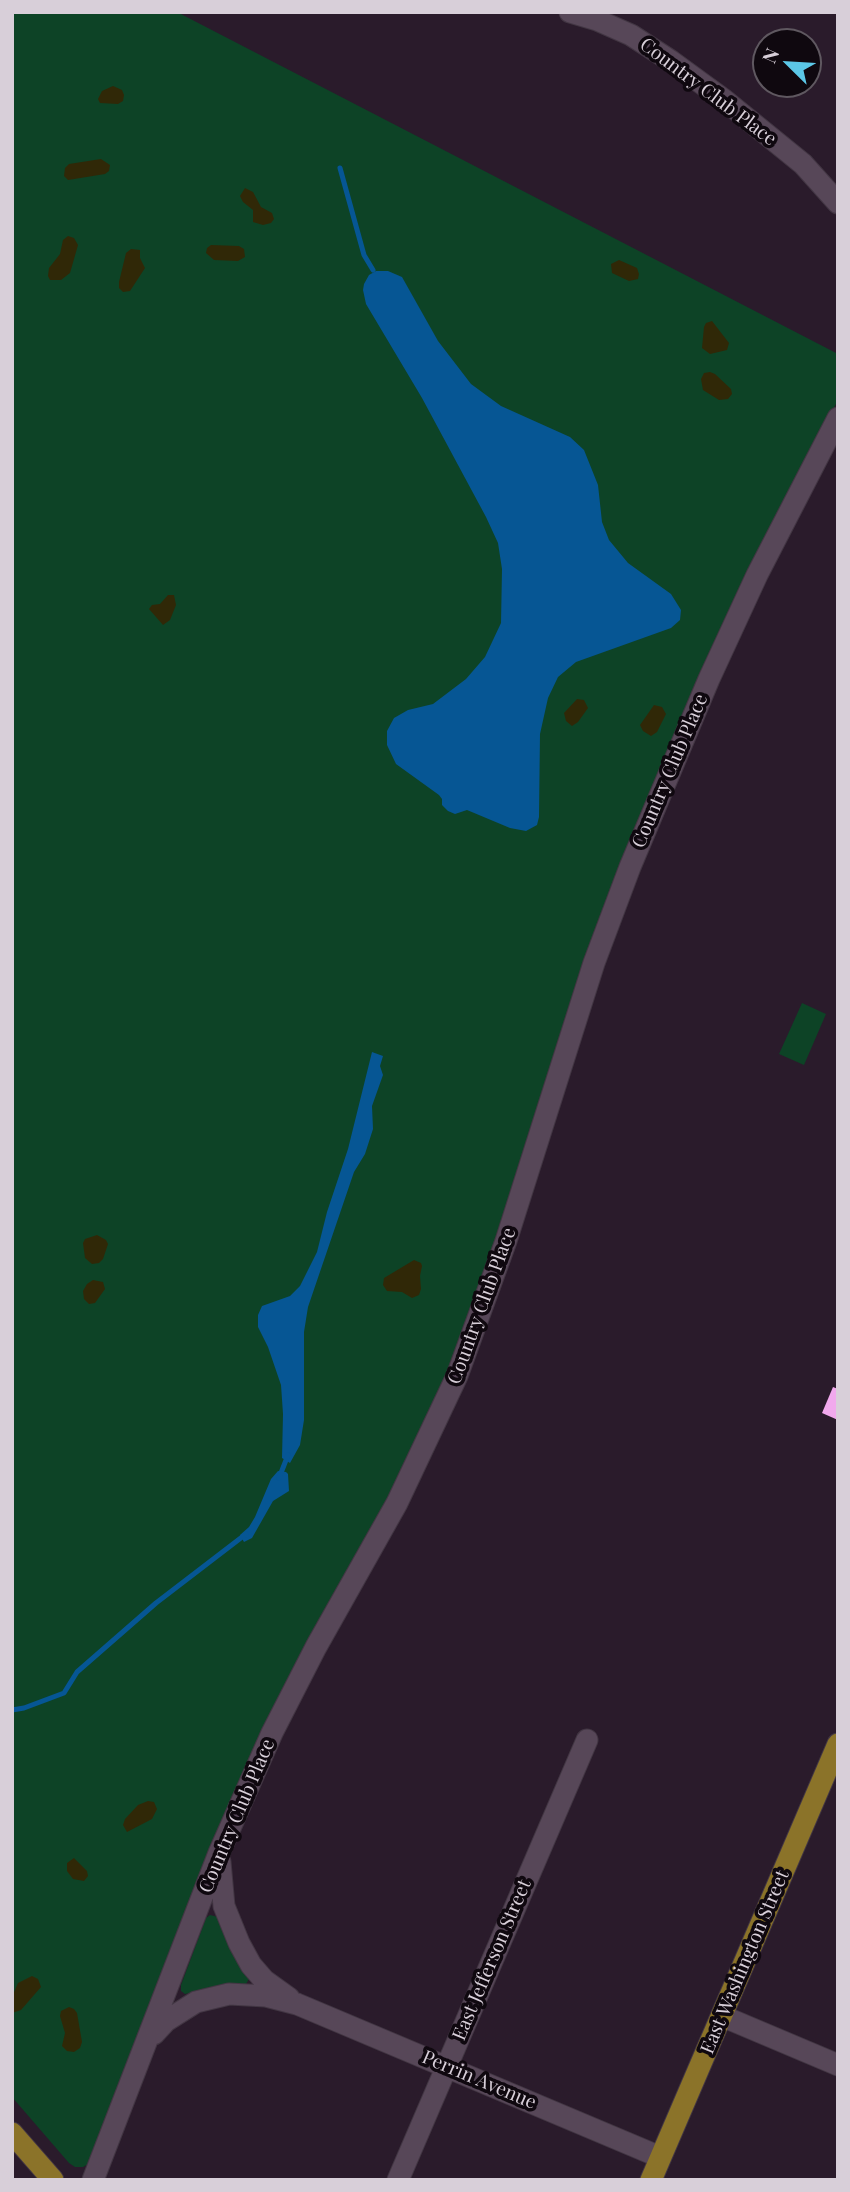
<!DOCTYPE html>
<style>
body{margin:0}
#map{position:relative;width:850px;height:2192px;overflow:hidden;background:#2a1b2b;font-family:"Playfair Display",serif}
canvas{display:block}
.frame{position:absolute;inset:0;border:14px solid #d8cfd9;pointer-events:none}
.north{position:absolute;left:752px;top:28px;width:70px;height:70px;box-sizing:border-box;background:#0f080f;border:2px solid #5f5860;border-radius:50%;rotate:294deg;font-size:19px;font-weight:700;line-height:28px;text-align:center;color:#d8cfd9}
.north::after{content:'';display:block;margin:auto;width:24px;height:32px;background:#5cc7e7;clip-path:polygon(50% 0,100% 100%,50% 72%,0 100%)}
</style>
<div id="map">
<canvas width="850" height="2192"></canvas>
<div class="frame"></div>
<div class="north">N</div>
</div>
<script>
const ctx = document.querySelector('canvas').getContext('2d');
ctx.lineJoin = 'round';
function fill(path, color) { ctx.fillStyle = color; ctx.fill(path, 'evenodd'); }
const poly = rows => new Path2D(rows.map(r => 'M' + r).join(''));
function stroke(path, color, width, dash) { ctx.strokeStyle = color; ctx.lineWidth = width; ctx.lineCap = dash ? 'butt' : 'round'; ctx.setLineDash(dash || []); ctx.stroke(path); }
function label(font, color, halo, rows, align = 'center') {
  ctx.font = font + ' "Playfair Display",serif'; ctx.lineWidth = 7; ctx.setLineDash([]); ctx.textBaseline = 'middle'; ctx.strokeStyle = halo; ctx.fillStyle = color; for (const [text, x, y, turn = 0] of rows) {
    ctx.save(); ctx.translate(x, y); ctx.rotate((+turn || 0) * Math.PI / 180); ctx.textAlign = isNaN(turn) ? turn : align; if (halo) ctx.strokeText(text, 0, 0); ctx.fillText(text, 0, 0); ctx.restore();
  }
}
const green = poly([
 [12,12,177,12,838,354,838,400,759,553,477,1302,423,1431,370,1534,90,2163,83,2167,75,2167,69,2163,12,2097],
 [802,1003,826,1014,804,1065,779,1054],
 [210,1915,218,1917,249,1979,246,1984,218,1986,185,1994,181,1991,181,1985,206,1918]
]);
const sand = poly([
 [113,86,122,90,124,95,123,101,118,104,100,103,98,99,102,91],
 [101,159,110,165,109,171,105,174,68,180,64,176,65,168,69,164],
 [245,188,253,192,261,207,272,213,274,219,271,223,263,225,253,222,253,210,243,202,240,196],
 [68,236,74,238,78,245,70,273,61,280,50,280,48,276,49,268,60,254,63,240],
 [211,245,239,246,244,249,245,257,238,261,214,260,206,253,207,248],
 [131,249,140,250,140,258,145,268,130,291,123,292,119,288,119,282,126,253],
 [619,260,637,268,639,274,638,279,629,281,612,273,611,264],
 [712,321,729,343,727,350,710,354,702,348,704,327,706,323],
 [710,372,715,374,731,389,732,394,728,399,719,400,703,390,701,379,704,373],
 [168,595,174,595,176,605,170,620,163,625,149,609,152,605,160,604],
 [577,699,584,700,588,708,578,722,572,726,566,721,564,713],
 [654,705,662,707,666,714,657,732,651,736,643,731,640,725],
 [97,1235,106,1240,108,1244,103,1259,99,1263,92,1264,85,1258,83,1243,85,1239],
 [414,1260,421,1263,422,1266,420,1276,421,1289,419,1295,412,1298,402,1292,387,1291,383,1285,384,1278],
 [93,1280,103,1282,105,1289,95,1303,89,1304,84,1299,83,1291,87,1284],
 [148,1801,154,1802,157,1809,152,1819,127,1832,123,1825,125,1819,138,1805],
 [74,1858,87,1871,88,1876,84,1881,73,1879,67,1871,67,1863],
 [32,1976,38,1979,41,1987,21,2010,12,2013,12,1997,18,1983],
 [69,2007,74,2009,77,2013,82,2042,80,2048,74,2052,67,2051,62,2046,65,2033,60,2016,61,2011]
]);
const water = poly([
 [376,271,388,271,402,277,438,341,471,384,501,406,570,437,584,450,598,485,602,522,609,540,628,563,671,594,681,610,680,620,671,628,576,662,558,677,548,698,540,734,539,817,537,825,526,831,510,828,467,810,455,814,448,811,442,805,442,799,439,795,396,764,387,745,387,731,394,718,408,710,433,704,466,679,485,657,501,623,502,569,498,543,486,517,422,398,366,304,363,290,364,284,369,275],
 [372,1052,383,1056,380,1066,383,1075,372,1106,373,1129,365,1154,354,1172,308,1307,304,1332,304,1420,300,1445,290,1463,282,1458,283,1414,281,1385,268,1347,258,1327,258,1315,262,1306,290,1296,300,1286,317,1252,327,1212,348,1149],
 [278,1471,286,1472,288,1474,289,1491,273,1501,252,1538,244,1542,240,1535,249,1527,255,1517,271,1479]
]);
const stream = poly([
 [340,168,364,255,373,270],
 [279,1478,288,1455],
 [12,1710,24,1708,64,1693,77,1672,156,1603,246,1534]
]);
const building = poly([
 [833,1387,838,1389,838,1420,822,1413]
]);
const minor = poly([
 [570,12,597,20,631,35,671,61,723,99,803,164,838,203],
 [220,1862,224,1906,239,1943,251,1965,264,1980,289,1998],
 [722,2016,838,2065],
 [154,2034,166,2021,196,2002,229,1994,266,1996,297,2004,660,2157],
 [93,2180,219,1853,272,1733,316,1647,397,1503,457,1376,506,1241,594,963,630,867,709,679,757,575,838,418],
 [398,2180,587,1740]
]);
const major = poly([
 [12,2133,53,2180],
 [651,2180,838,1744]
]);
const streetNames = [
 ["Country Club Place",708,92,37],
 ["Country Club Place",670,771,-67],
 ["Country Club Place",482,1306,-70],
 ["Country Club Place",237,1816,-67],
 ["East Jefferson Street",492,1960,-67],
 ["East Washington Street",745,1962,-67],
 ["Perrin Avenue",479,2080,23]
];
fill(green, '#0d4326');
fill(sand, '#302807');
fill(water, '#065694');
stroke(stream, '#065694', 5);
fill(building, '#f1a9ed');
stroke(minor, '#423643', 23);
stroke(major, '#423643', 23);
stroke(minor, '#574758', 21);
stroke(major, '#8b7329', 21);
label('19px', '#d8cfd9', '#0f080f', streetNames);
</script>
